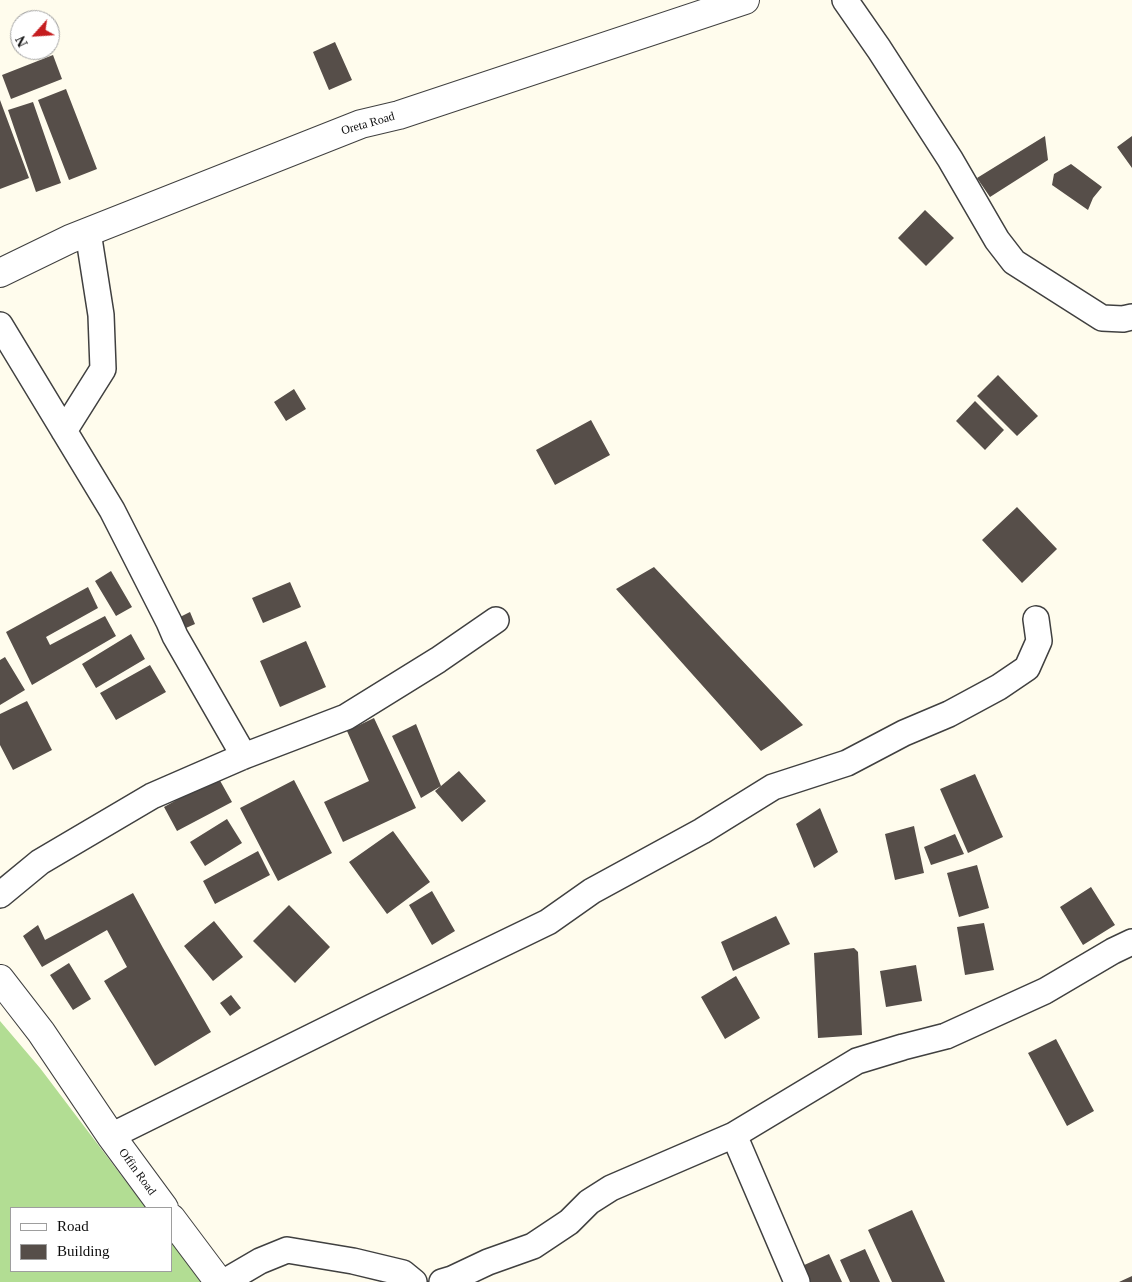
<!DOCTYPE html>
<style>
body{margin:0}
#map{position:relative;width:1132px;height:1282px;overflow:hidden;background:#fffced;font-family:Georgia,serif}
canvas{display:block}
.legend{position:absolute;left:10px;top:1207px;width:162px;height:65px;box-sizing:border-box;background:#fff;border:1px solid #9e9e9e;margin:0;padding:6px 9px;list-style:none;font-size:15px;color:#0d0d0d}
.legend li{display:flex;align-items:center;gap:10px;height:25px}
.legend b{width:25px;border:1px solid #9e9e9e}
.north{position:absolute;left:10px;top:10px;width:50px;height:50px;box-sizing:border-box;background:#fff;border:1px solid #9e9e9e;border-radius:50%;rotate:244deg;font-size:14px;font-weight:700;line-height:20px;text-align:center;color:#0d0d0d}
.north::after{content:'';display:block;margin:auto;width:18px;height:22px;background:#c51d1f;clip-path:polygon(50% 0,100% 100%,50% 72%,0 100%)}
</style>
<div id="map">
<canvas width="1132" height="1282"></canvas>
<ul class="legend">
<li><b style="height:6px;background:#fff"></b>Road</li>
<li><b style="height:14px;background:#564e49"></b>Building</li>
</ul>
<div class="north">N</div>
</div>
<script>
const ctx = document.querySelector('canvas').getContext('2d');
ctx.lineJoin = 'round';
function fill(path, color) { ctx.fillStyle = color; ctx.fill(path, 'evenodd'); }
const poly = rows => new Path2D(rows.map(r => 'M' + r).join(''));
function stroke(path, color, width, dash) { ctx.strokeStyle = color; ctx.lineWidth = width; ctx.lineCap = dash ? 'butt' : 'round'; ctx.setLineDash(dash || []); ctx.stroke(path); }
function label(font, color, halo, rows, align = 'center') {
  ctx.font = font + ' Georgia,serif'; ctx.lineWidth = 5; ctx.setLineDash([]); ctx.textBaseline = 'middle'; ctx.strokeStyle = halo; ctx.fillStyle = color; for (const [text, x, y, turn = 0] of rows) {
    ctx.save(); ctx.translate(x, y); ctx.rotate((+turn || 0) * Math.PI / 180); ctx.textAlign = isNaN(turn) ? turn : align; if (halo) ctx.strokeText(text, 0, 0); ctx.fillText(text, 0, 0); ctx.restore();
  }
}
const forest = poly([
 [0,1021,40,1068,146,1208,11,1208,11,1271,171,1271,171,1241,202,1282,0,1282]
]);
const building = poly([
 [335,42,352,80,329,90,313,52],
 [53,55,62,79,11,99,2,75],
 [66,89,97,169,69,180,38,100],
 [0,100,29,178,0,189],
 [33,102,61,183,36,192,8,110],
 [1045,136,1048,160,990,197,977,178],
 [1132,136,1132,168,1117,147],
 [1071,164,1102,187,1093,198,1088,210,1052,185,1054,174],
 [925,210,954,238,926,266,898,238],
 [998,375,1038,416,1017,436,977,396],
 [294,389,306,409,286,421,274,402],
 [975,401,1004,430,985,450,956,421],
 [591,420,610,455,555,485,536,450],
 [1017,507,1057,549,1022,583,982,540],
 [654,567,803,725,761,751,616,589],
 [111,571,132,607,116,616,95,581],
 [290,582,301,607,263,623,252,598],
 [88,587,98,608,46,637,50,645,105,616,116,636,32,685,6,632],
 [190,612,195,624,179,631,174,620],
 [131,634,145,659,96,688,82,664],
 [306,641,326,687,280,707,260,661],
 [5,657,25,690,0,705,0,660],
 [150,665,166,692,116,720,100,693],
 [27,701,52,750,13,770,0,745,0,714],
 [374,718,416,808,343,842,324,802,369,781,347,731],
 [416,724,441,786,459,771,486,801,462,822,435,791,441,786,421,798,392,736],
 [975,774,1003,837,968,853,940,789],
 [218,777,232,802,177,831,164,807],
 [294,780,332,853,278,881,240,808],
 [820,808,838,852,814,868,796,824],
 [227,819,242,843,205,866,190,842],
 [914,826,924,873,895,880,885,834],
 [393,831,430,882,387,914,349,862],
 [955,834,964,854,931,865,924,847],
 [258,851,270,875,215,904,203,881],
 [977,865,989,908,959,917,947,873],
 [1091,887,1115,925,1083,945,1060,907],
 [432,891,455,931,432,945,409,905],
 [133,893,163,948,211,1032,155,1066,104,981,127,967,107,930,42,967,23,936,38,925,45,940],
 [289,905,330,947,295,983,253,941],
 [776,916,790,944,733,971,721,942],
 [214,921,243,957,213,981,184,946],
 [984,923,994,970,965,975,957,927],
 [854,948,858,952,862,1035,818,1038,814,953],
 [69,963,91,999,73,1010,50,975],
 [916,965,922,1001,886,1007,880,971],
 [736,976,760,1018,725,1039,701,997],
 [231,995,241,1008,230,1016,220,1003],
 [1056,1039,1094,1111,1067,1126,1028,1053],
 [912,1210,945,1282,892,1282,868,1230],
 [865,1249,880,1282,850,1282,840,1260],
 [829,1254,842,1282,809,1282,802,1266],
 [1132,1276,1132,1282,1119,1282]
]);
const minor = poly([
 [845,0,879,49,950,159,997,240,1014,262,1102,318,1123,319,1132,317],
 [0,325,112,510,169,622,175,636,244,756],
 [64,431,103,369,101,315,88,232],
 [0,895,40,862,152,796,244,756,346,717,438,660,496,620],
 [734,1135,797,1282],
 [111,1136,372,1007,548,922,592,891,702,831,773,787,847,763,904,733,949,714,999,687,1027,668,1039,641,1036,619],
 [224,1282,260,1261,287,1250,353,1261,403,1273,414,1282],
 [442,1282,452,1279,488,1262,533,1246,569,1222,589,1202,611,1188,734,1135,857,1061,903,1047,946,1036,1045,991,1113,951,1132,942]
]);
const tertiary = poly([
 [0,273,70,239,361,124,399,115,745,0],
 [0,979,41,1032,111,1136,164,1208],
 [171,1218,219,1282]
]);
const streetNames = [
 ["Oreta Road",368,124,-16],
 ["Offin Road",137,1172,54]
];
fill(forest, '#b2dd93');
fill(building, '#564e49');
stroke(minor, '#404040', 28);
stroke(tertiary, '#404040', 30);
stroke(minor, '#fff', 25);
stroke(tertiary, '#fff', 28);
label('12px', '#0d0d0d', '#fff', streetNames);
</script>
